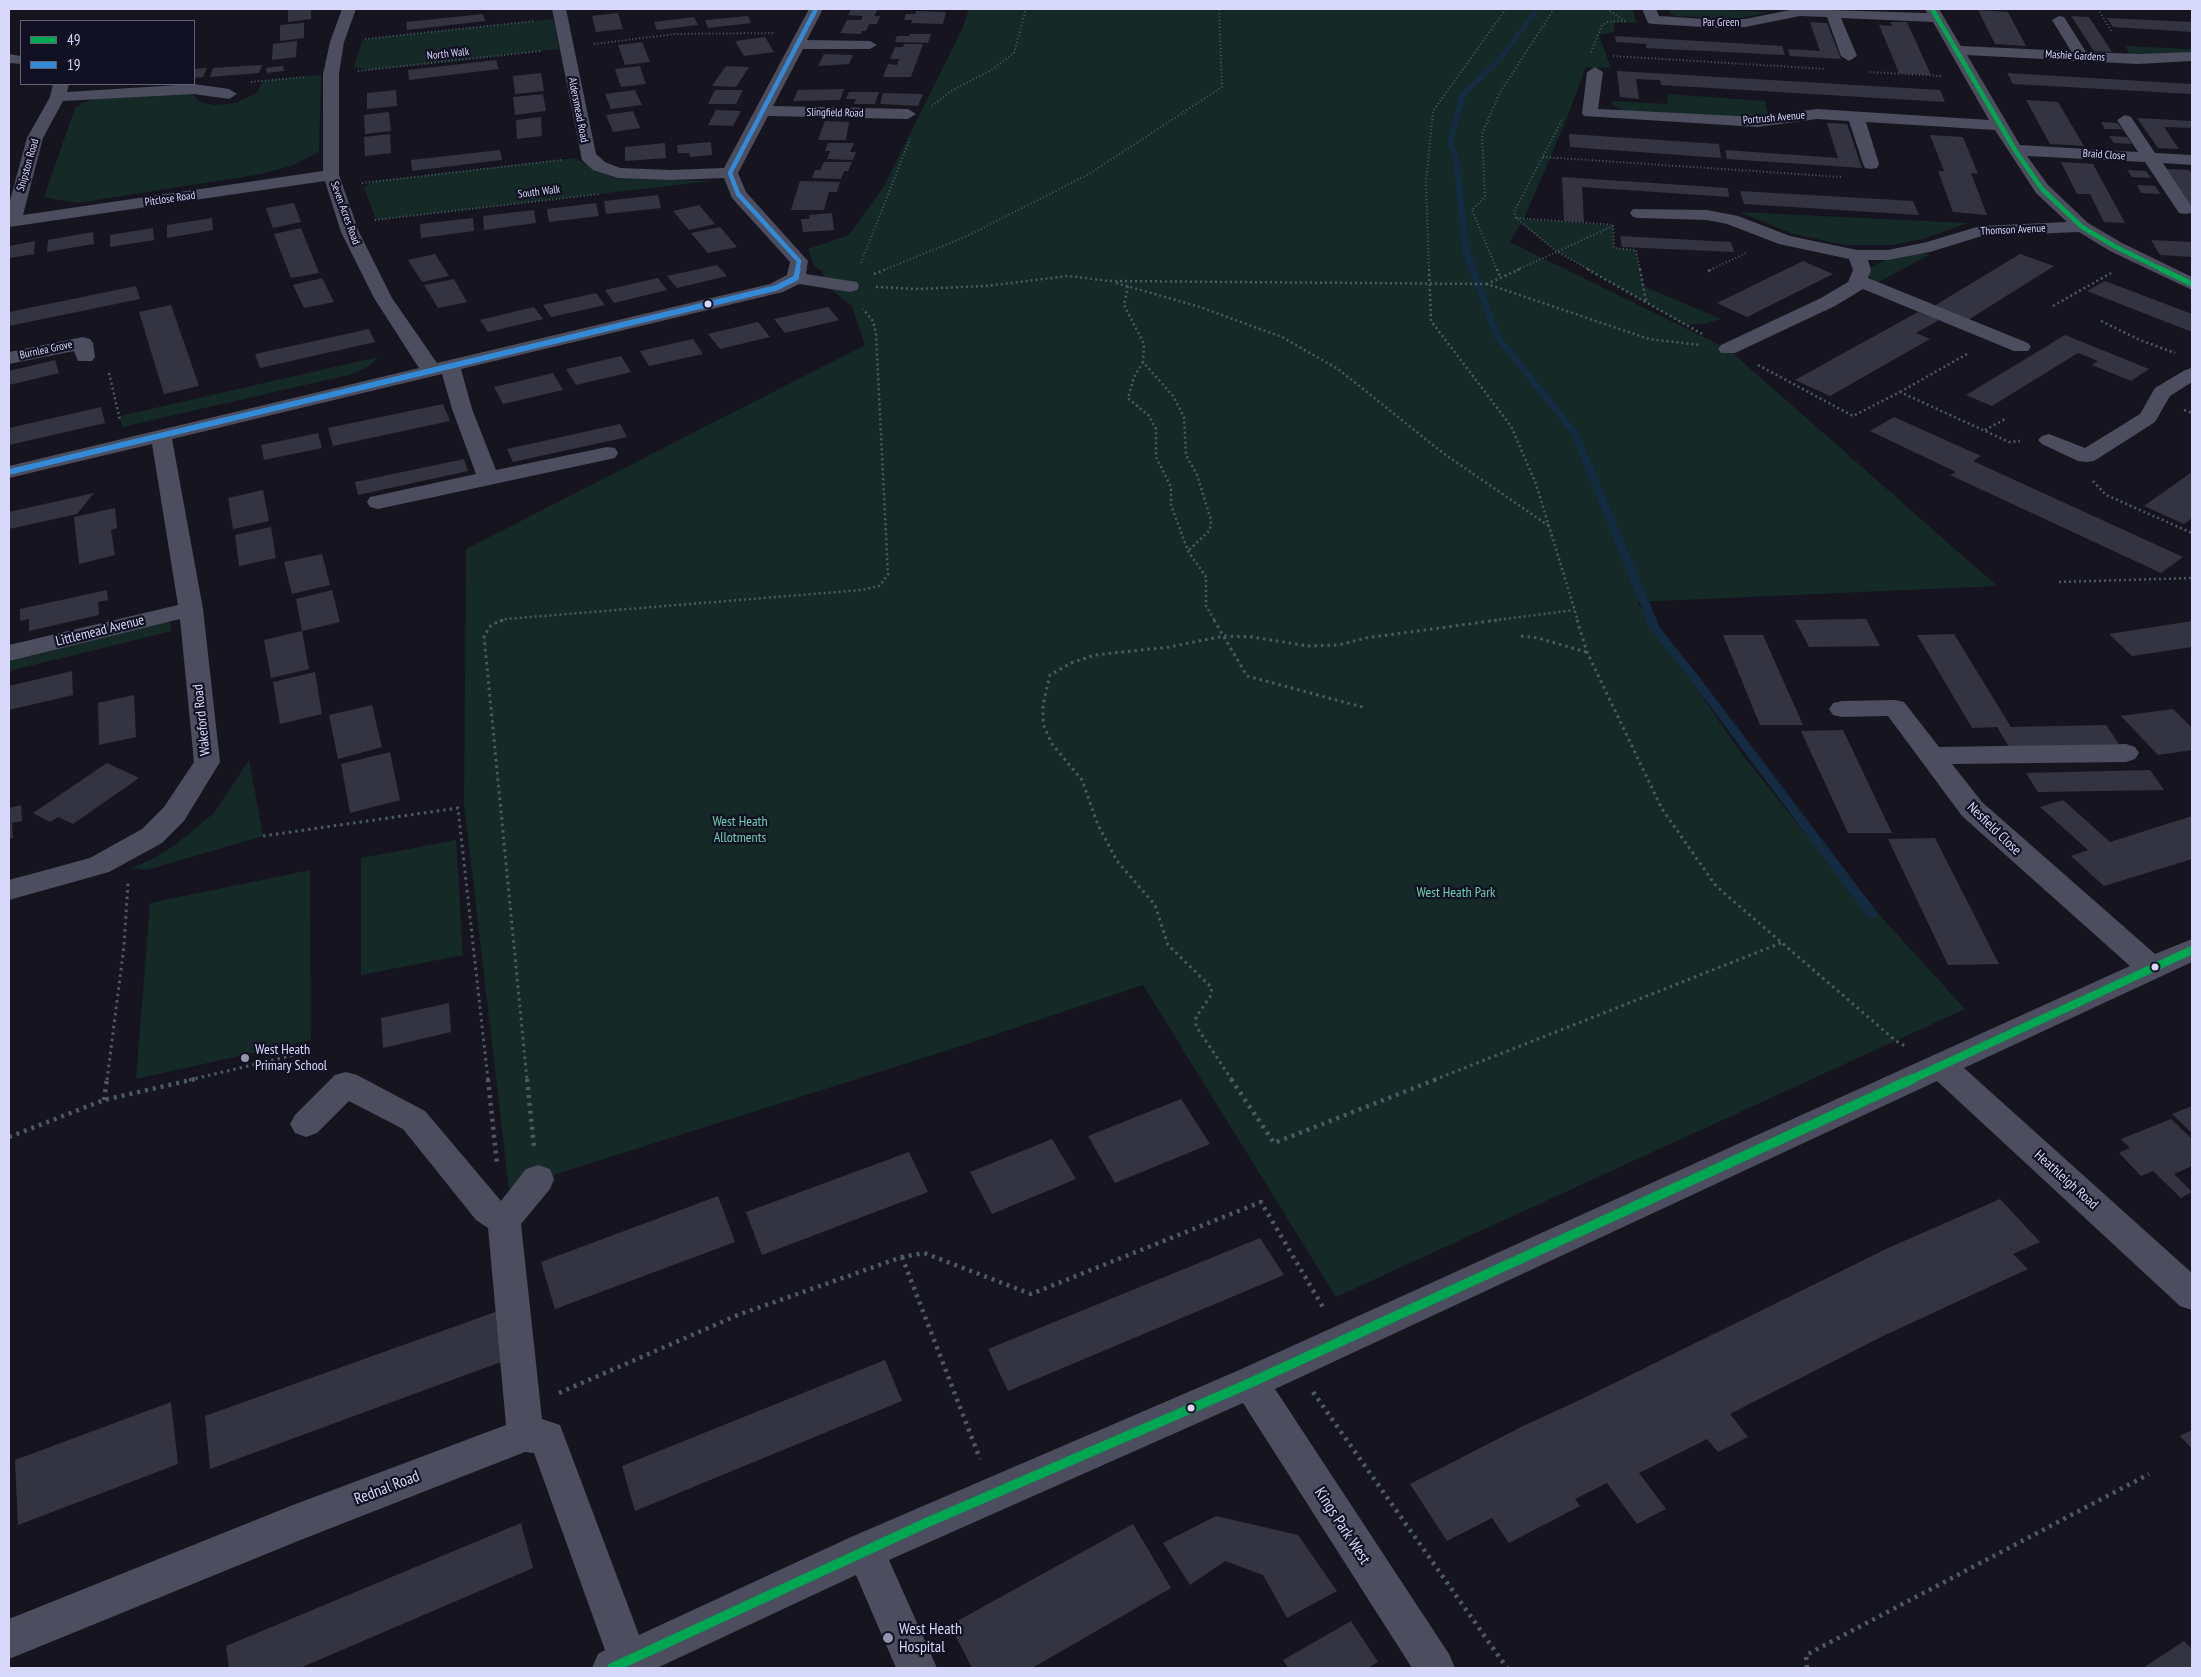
<!DOCTYPE html>
<style>
body{margin:0}
#map{position:relative;width:2201px;height:1677px;overflow:hidden;background:#16151f;font-family:"PT Sans Narrow",sans-serif}
canvas{display:block}
.frame{position:absolute;inset:0;border:10px solid #d8d9fa;pointer-events:none}
.legend{position:absolute;left:20px;top:20px;width:175px;height:65px;box-sizing:border-box;background:#121123;border:1px solid #616179;margin:0;padding:6px 9px;list-style:none;font-size:15px;color:#d8d9fa}
.legend li{display:flex;align-items:center;gap:10px;height:25px}
.legend b{width:25px;border:1px solid #616179}
</style>
<div id="map">
<canvas width="2201" height="1677"></canvas>
<div class="frame"></div>
<ul class="legend">
<li><b style="height:6px;background:#00a651"></b>49</li>
<li><b style="height:6px;background:#338bd7"></b>19</li>
</ul>
</div>
<script>
const ctx = document.querySelector('canvas').getContext('2d');
ctx.lineJoin = 'round';
function fill(path, color) { ctx.fillStyle = color; ctx.fill(path, 'evenodd'); }
const poly = rows => new Path2D(rows.map(r => 'M' + r).join(''));
function stroke(path, color, width, dash) { ctx.strokeStyle = color; ctx.lineWidth = width; ctx.lineCap = dash ? 'butt' : 'round'; ctx.setLineDash(dash || []); ctx.stroke(path); }
function label(font, color, halo, rows, align = 'center') {
  ctx.font = font + ' "PT Sans Narrow",sans-serif'; ctx.lineWidth = 4.5; ctx.setLineDash([]); ctx.textBaseline = 'middle'; ctx.strokeStyle = halo; ctx.fillStyle = color; for (const [text, x, y, turn = 0] of rows) {
    ctx.save(); ctx.translate(x, y); ctx.rotate((+turn || 0) * Math.PI / 180); ctx.textAlign = isNaN(turn) ? turn : align; if (halo) ctx.strokeText(text, 0, 0); ctx.fillText(text, 0, 0); ctx.restore();
  }
}
const green = poly([
 [969,9,1633,9,1636,23,1614,22,1614,32,1599,35,1611,68,1586,67,1567,118,1524,219,1613,226,1614,248,1636,250,1643,286,1721,319,1703,324,1685,325,1556,251,1521,223,1510,242,1728,349,1997,586,1637,602,1741,753,1804,832,1965,1009,1336,1297,1143,985,958,1047,509,1189,464,803,466,549,865,345,852,306,830,289,822,271,814,266,808,249,849,235,884,186,963,27],
 [1668,9,1694,9,1772,12,1733,19,1676,16,1670,13],
 [553,19,559,49,370,70,354,67,362,41,374,38],
 [2125,46,2192,49,2192,54,2132,58],
 [321,75,319,152,294,165,262,174,77,203,44,197,75,108,82,103,95,99,181,91,193,95,200,102,215,105,236,103,257,93,263,81],
 [1668,94,1765,101,1768,115,1733,117,1636,112,1621,110,1612,104,1612,101,1667,104],
 [575,158,596,170,640,179,711,181,376,220,364,187,376,181],
 [1738,212,1968,223,1923,239,1891,245,1844,245,1794,234],
 [1919,254,1931,254,1876,283,1868,275,1871,268,1881,262,1897,256],
 [378,357,368,367,353,374,122,427,120,416],
 [168,617,172,631,9,671,9,656],
 [249,760,263,836,147,870,131,868,154,858,175,845,214,813],
 [456,840,463,955,361,975,361,858],
 [310,870,311,1040,136,1079,150,903]
]);
const stream = poly([
 [1534,9,1540,9,1503,59,1466,95,1453,142,1459,156,1470,251,1501,336,1579,433,1660,628,1697,674,1876,911,1878,914,1876,917,1868,917,1689,678,1650,629,1571,434,1493,336,1462,251,1453,156,1447,142,1460,94,1499,57,1534,9]
]);
const building = poly([
 [288,9,311,9,311,19,288,22],
 [851,9,878,9,874,16,880,16,877,24,869,24,866,31,862,31,861,34,840,33,847,20,861,20,863,16,848,15],
 [1978,10,2008,12,2026,46,1995,44],
 [916,11,946,12,943,24,911,23,912,20,904,20,906,14,915,14],
 [618,13,623,29,596,32,592,16],
 [483,14,485,21,407,30,406,22],
 [748,16,751,23,708,28,705,20],
 [2071,16,2089,17,2112,52,2094,51],
 [694,17,698,25,657,30,654,22],
 [2107,18,2192,22,2192,32,2113,27],
 [1810,22,1827,23,1841,59,1790,56,1788,49,1820,51],
 [1890,22,1907,22,1931,75,1899,73,1879,25,1892,26],
 [304,23,304,38,280,41,280,25],
 [910,34,931,34,928,43,895,42,897,36,909,36],
 [1615,36,1782,46,1785,55,1646,48,1646,44,1616,42],
 [765,37,774,52,744,56,735,41],
 [297,41,296,57,272,60,273,44],
 [642,42,650,62,625,65,618,45],
 [904,44,923,44,911,77,883,77,888,64,897,65,899,59,890,59,895,47,903,47],
 [824,54,853,55,849,64,818,66],
 [496,60,499,69,409,80,408,70],
 [262,65,259,73,210,77,213,68],
 [283,66,284,71,267,73,266,68],
 [640,66,646,84,621,87,615,69],
 [726,66,749,67,736,87,712,86],
 [207,68,203,77,194,78,194,69],
 [1617,71,1940,90,1945,102,1661,85,1660,80,1636,79,1639,99,1620,97],
 [541,73,544,91,515,94,513,76],
 [2007,73,2192,84,2192,94,2013,84],
 [844,89,840,100,793,101,798,90],
 [396,90,397,106,367,109,367,93],
 [635,90,642,105,611,109,605,94],
 [715,90,743,90,736,104,708,104],
 [849,92,879,92,875,104,854,104,856,99,846,99],
 [883,93,923,94,918,106,880,104],
 [543,94,546,111,515,115,513,97],
 [2026,100,2058,102,2084,146,2050,144],
 [716,110,741,111,733,126,708,125],
 [633,111,640,128,613,132,606,115],
 [389,112,391,131,365,134,364,115],
 [541,117,542,136,517,139,516,120],
 [2137,118,2192,121,2192,128,2164,127,2179,149,2158,148],
 [825,121,849,122,846,140,818,140],
 [2101,122,2117,123,2122,129,2105,129],
 [1827,123,1847,124,1862,168,1727,159,1725,150,1838,158],
 [390,134,391,153,365,156,364,137],
 [1569,134,1719,144,1721,158,1570,147],
 [1930,135,1963,137,1978,174,1971,173,1987,215,1953,212,1938,171,1944,171],
 [2109,136,2127,137,2132,144,2114,143],
 [711,142,712,155,690,157,689,153,678,153,677,145],
 [665,143,666,158,625,161,625,147],
 [828,143,854,143,850,152,856,152,853,160,827,159,830,151,825,151],
 [500,150,502,160,412,171,411,160],
 [824,162,852,162,848,171,844,171,841,179,812,178,815,170,820,170],
 [2061,162,2093,164,2125,223,2104,222,2090,194,2077,194],
 [2167,169,2189,170,2192,175,2192,207],
 [2127,170,2146,171,2151,178,2132,177],
 [1562,177,1728,188,1729,197,1582,187,1584,222,1564,221],
 [800,181,840,182,837,192,829,192,824,210,791,210],
 [2137,185,2155,186,2160,194,2141,193],
 [1740,191,1913,201,1919,215,1744,204],
 [658,195,661,208,606,214,604,201],
 [294,203,301,222,273,228,266,208],
 [596,203,599,216,549,222,547,209],
 [699,205,715,224,689,230,673,211],
 [534,210,536,223,484,230,483,216],
 [832,213,834,230,803,232,801,219,810,219,809,215],
 [212,218,213,230,167,238,167,225],
 [473,218,474,231,421,238,420,224],
 [720,227,737,247,708,253,691,233],
 [153,228,154,240,110,247,110,235],
 [301,228,319,273,291,278,274,234],
 [93,232,94,244,47,252,48,240],
 [1620,236,1731,242,1734,252,1622,247],
 [2151,240,2192,242,2192,257,2160,255],
 [35,241,34,254,9,258,9,246],
 [435,254,449,276,422,282,408,260],
 [2020,254,2054,266,1968,320,1934,306],
 [1803,261,1833,274,1747,317,1717,303],
 [717,265,727,276,677,288,667,276],
 [322,278,334,302,304,308,293,285],
 [658,278,667,290,614,303,605,290],
 [454,279,467,302,438,308,424,285],
 [2105,281,2192,314,2192,332,2087,291],
 [136,286,140,299,9,326,9,312],
 [596,293,605,305,551,317,543,305],
 [171,305,199,386,164,394,139,312],
 [534,307,543,319,488,332,480,320],
 [828,307,839,320,785,333,774,319],
 [1918,312,1939,320,1916,333,1930,339,1830,396,1795,380],
 [758,322,770,337,720,349,708,334],
 [369,329,375,342,260,368,255,354],
 [2065,335,2149,369,2131,381,2092,365,2098,361,2078,353,1992,406,1966,395],
 [693,339,703,354,649,366,640,351],
 [621,356,631,372,576,385,566,369],
 [55,360,59,373,9,385,9,371],
 [553,373,563,390,503,404,494,387],
 [443,404,450,421,333,446,328,428],
 [101,407,105,423,9,445,9,428],
 [1894,417,1981,456,1973,461,2183,557,2161,573,1950,475,1956,472,1870,431],
 [620,424,627,437,513,462,507,449],
 [318,433,322,448,264,460,261,445],
 [464,459,468,471,358,495,355,482],
 [2192,472,2192,518,2184,524,2144,506],
 [263,490,269,521,233,529,228,498],
 [94,493,77,514,9,529,9,512],
 [115,508,117,528,111,530,115,555,79,564,74,517],
 [271,527,276,558,239,566,235,535],
 [322,554,330,585,292,594,284,562],
 [107,590,108,600,98,602,99,615,29,631,29,619,20,621,20,609],
 [332,590,340,622,302,631,296,599],
 [1866,619,1880,646,1809,647,1795,620],
 [2192,621,2192,647,2132,656,2109,634],
 [302,631,309,669,271,678,264,640],
 [1954,634,2011,727,2106,725,2119,744,2009,747,1997,727,1972,728,1917,635],
 [1723,635,1763,635,1803,725,1760,725],
 [72,671,73,695,9,710,9,686],
 [315,672,322,714,280,724,273,682],
 [134,695,136,737,99,745,98,703],
 [372,705,382,747,338,759,329,715],
 [2173,709,2192,728,2192,750,2158,755,2121,716],
 [1843,730,1892,833,1848,833,1801,731],
 [390,752,400,800,350,813,341,764],
 [107,763,139,778,73,824,58,817,50,822,33,813],
 [2150,770,2164,790,2038,792,2026,773],
 [2063,800,2110,842,2192,816,2192,859,2104,886,2071,856,2088,850,2040,807],
 [21,805,22,821,12,823,13,838,9,839,9,808],
 [1935,838,1999,964,1948,965,1888,839],
 [449,1003,451,1032,383,1048,381,1018],
 [1181,1099,1210,1144,1115,1183,1088,1136],
 [2192,1106,2192,1133,2172,1114],
 [2171,1119,2192,1139,2192,1166,2174,1174,2192,1192,2181,1198,2153,1171,2141,1176,2119,1153,2130,1148,2121,1139],
 [1052,1139,1076,1179,992,1214,970,1172],
 [909,1152,928,1192,762,1255,746,1212],
 [718,1196,735,1242,555,1309,541,1262],
 [2000,1199,2040,1242,2013,1254,2028,1269,1883,1336,1730,1414,1748,1437,1718,1452,1707,1439,1639,1473,1666,1509,1637,1524,1607,1483,1575,1499,1580,1506,1509,1543,1492,1518,1447,1541,1410,1484,1523,1426,1584,1398,1888,1248],
 [1260,1238,1284,1275,1008,1391,988,1349],
 [498,1311,509,1359,210,1469,205,1416],
 [885,1360,902,1401,635,1511,622,1466],
 [171,1402,178,1464,18,1525,15,1460],
 [2192,1430,2192,1449,2180,1436],
 [1216,1516,1298,1535,1337,1591,1287,1618,1263,1575,1225,1561,1190,1585,1163,1543],
 [521,1523,533,1568,300,1668,229,1668,226,1646],
 [1133,1524,1171,1588,1032,1668,972,1668,950,1625],
 [1351,1621,1378,1662,1368,1668,1288,1668,1283,1660],
 [2184,1641,2192,1649,2192,1668,2143,1668]
]);
const pathFar3 = poly([
 [1607,9,1625,21],
 [2098,9,2112,32],
 [365,39,535,21],
 [594,44,675,34,775,33],
 [1591,52,1602,25,1607,22,1626,21],
 [1613,56,1826,69],
 [358,71,541,51],
 [1870,72,1941,76],
 [251,82,305,77],
 [932,106,951,91,993,69,1014,53,1026,9],
 [1543,157,1842,177],
 [362,183,561,160],
 [1516,218,1514,212,1563,118],
 [375,220,600,194],
 [861,263,910,139],
 [884,270,967,236,1089,174,1222,87,1219,9],
 [1429,270,1426,182,1433,111,1506,9],
 [1497,270,1472,210,1485,197,1482,134,1499,94,1554,9],
 [1517,270,1613,226,1614,248,1636,250,1640,270],
 [1590,270,1556,251,1516,218,1614,225],
 [1710,270,1746,253]
]);
const pathFar2 = poly([
 [1429,269,1431,321,1511,426,1536,484,1578,621],
 [1497,269,1500,277],
 [1520,269,1487,284,1649,339,1700,345],
 [1587,269,1704,335],
 [1640,269,1646,301],
 [1708,271,1713,269],
 [874,274,887,269],
 [1116,283,1200,307,1282,337,1338,369,1443,453,1549,526],
 [1128,286,1124,305,1144,344,1143,362,1173,396,1184,417,1186,455,1197,475,1211,520,1210,530,1188,551],
 [876,287,917,289,986,286,1068,276,1110,281,1487,284],
 [2053,306,2111,273],
 [2101,321,2140,340,2175,353],
 [1143,362,1134,377,1128,398,1149,416,1156,429,1156,457,1171,487,1171,505,1188,551,1206,577,1206,606,1215,621],
 [1758,365,1853,416,1900,392,2009,442,2020,441],
 [109,373,120,420],
 [1900,392,1967,354],
 [2184,410,2192,413],
 [1985,430,2007,418],
 [2093,481,2106,495,2192,533],
 [2059,582,2192,578],
 [500,621,506,619,862,590,879,586,888,575,876,334,873,321,863,309],
 [1489,621,1574,610]
]);
const pathFar1 = poly([
 [503,620,491,625,484,636,527,1080],
 [1214,620,1247,676,1366,708],
 [1577,620,1587,652,1662,809,1716,886,1896,1041,1905,1046],
 [1521,636,1538,638,1586,652],
 [263,836,458,808,488,1080],
 [107,1080,124,946,128,883],
 [189,1080,307,1052],
 [1232,1080,1196,1026,1196,1017,1210,997,1212,988,1168,945,1155,905,1117,861,1098,825,1082,780,1052,744,1043,724,1043,705,1050,675,1071,663,1095,655,1169,647,1224,636,1252,637,1308,646,1338,645,1366,638,1498,620],
 [1434,1080,1781,943]
]);
const path = poly([
 [488,1079,497,1164],
 [527,1079,534,1147],
 [1231,1079,1274,1143,1437,1079],
 [104,1100,107,1079],
 [9,1137,104,1100,195,1079],
 [902,1257,980,1459],
 [1313,1392,1507,1668],
 [559,1393,738,1315,902,1257,924,1253,1031,1294,1261,1202,1324,1309],
 [1807,1668,1806,1655,2149,1474]
]);
const minor = poly([
 [342,9,356,9,344,42,339,74,339,175,359,232,392,298,437,363,770,284,787,275,790,262,732,198,724,178,671,180,618,178,593,170,582,160,552,9,566,9,596,154,605,162,620,168,671,170,724,168,809,9,823,9,807,40,870,41,877,45,870,49,803,49,773,106,908,109,916,114,908,119,768,116,738,173,746,192,808,261,806,274,857,282,859,286,857,290,850,292,799,284,783,292,461,369,472,409,496,470,607,447,615,448,618,453,615,458,378,509,370,507,367,502,370,497,476,474,452,409,442,374,172,439,203,609,220,762,184,821,162,843,109,872,9,900,9,880,90,858,142,829,164,807,194,762,180,619,9,661,9,645,178,605,152,444,9,478,9,466,419,368,374,298,341,232,325,181,9,227,9,204,27,138,50,97,53,84,69,84,67,92,194,84,229,89,237,94,229,99,194,94,63,101,43,138,23,215,323,171,323,74,330,42,342,9],
 [1642,9,1656,9,1659,16,1720,20,1745,19,1795,9,1927,13,1925,9,1939,9,1961,46,2071,51,2052,20,2059,16,2064,17,2086,52,2138,54,2192,52,2192,61,2138,64,1967,55,2020,145,2138,152,2117,120,2125,115,2131,117,2155,153,2192,155,2192,165,2163,163,2192,207,2191,213,2185,214,2179,213,2145,162,2027,156,2048,185,2088,223,2122,243,2192,277,2192,290,2110,251,2079,232,1982,236,1930,252,1888,260,1868,260,1871,270,1868,278,2028,343,2031,347,2028,351,2014,351,1863,289,1835,306,1735,353,1721,353,1718,349,1721,345,1821,298,1848,282,1853,270,1849,259,1779,244,1727,224,1707,220,1639,218,1633,217,1630,213,1633,209,1707,210,1738,216,1790,236,1857,250,1888,250,1927,242,1980,226,2067,222,2036,193,1995,130,1866,122,1879,164,1877,168,1871,169,1865,168,1863,164,1849,121,1817,119,1757,127,1584,116,1582,113,1587,72,1595,67,1603,72,1598,109,1757,117,1817,109,1989,120,1933,22,1841,18,1857,56,1849,61,1841,56,1827,17,1800,16,1745,27,1720,28,1653,24,1648,23,1642,9],
 [9,54,21,56,21,64,9,63,9,54],
 [83,337,90,339,93,343,95,357,92,361,78,361,74,351,9,364,9,352,83,337],
 [2192,368,2192,382,2170,396,2155,422,2094,461,2086,462,2078,461,2042,444,2038,440,2042,436,2049,434,2085,448,2140,414,2155,388,2185,370,2192,368],
 [1895,700,1904,702,1939,747,2126,744,2135,747,2139,753,2135,759,2126,762,1952,764,1982,802,2155,954,2192,939,2192,962,1964,1068,2192,1273,2192,1310,2180,1306,1937,1081,1275,1389,1449,1654,1455,1668,1412,1668,1243,1403,889,1560,937,1668,896,1668,856,1575,657,1668,592,1668,598,1654,605,1650,534,1453,525,1452,298,1541,9,1659,9,1619,293,1505,506,1425,488,1228,476,1220,403,1129,349,1101,317,1133,306,1137,295,1133,290,1124,295,1115,335,1075,346,1072,357,1075,425,1111,501,1201,526,1169,538,1165,550,1169,554,1179,550,1189,521,1224,542,1419,560,1425,639,1635,851,1537,1237,1371,2130,966,1962,816,1888,716,1842,717,1833,715,1829,709,1833,703,1842,701,1895,700]
]);
const bus1Far3 = poly([
 [1932,9,2015,150,2042,189,2082,227,2116,247,2163,270]
]);
const bus1Far2 = poly([
 [2161,269,2192,284]
]);
const bus1Far1 = poly([
 [1910,1080,2192,950]
]);
const bus1 = poly([
 [612,1668,926,1523,1250,1383,1912,1079]
]);
const bus2Far1 = poly([
 [797,270,799,261,738,194,730,173,816,9]
]);
const bus2 = poly([
 [9,472,776,288,796,278,798,269]
]);
const markers = [
 [708,304,4.5,"#d8d9fa"],
 [2155,967,4.5,"#d8d9fa"],
 [245,1058,5,"#9494ad"],
 [1191,1408,4.5,"#d8d9fa"],
 [888,1638,6,"#9494ad"]
];
const farStreetnames = [
 ["Par Green",1721,23],
 ["North Walk",448,54,-6],
 ["Mashie Gardens",2075,56,3],
 ["Aldersmead Road",578,110,79],
 ["Slingfield Road",835,113,1],
 ["Portrush Avenue",1774,118,-5],
 ["Braid Close",2104,155,4],
 ["Shipston Road",28,165,-74],
 ["South Walk",539,192,-7],
 ["Pitclose Road",170,199,-8],
 ["Seven Acres Road",345,213,70],
 ["Thomson Avenue",2013,230,-3],
 ["Burnlea Grove",46,350,-12]
];
const streetNames = [
 ["Littlemead Avenue",100,631,-14],
 ["Wakeford Road",202,720,-96],
 ["Nesfield Close",1994,829,44],
 ["Heathleigh Road",2066,1180,42]
];
const parkNames = [
 ["West Heath",740,822],
 ["Allotments",740,838],
 ["West Heath Park",1456,893]
];
const poiNames = [
 ["West Heath",255,1050],
 ["Primary School",255,1066]
];
const nearStreetnames = [
 ["Rednal Road",387,1488,-21],
 ["Kings Park West",1342,1526,57]
];
const nearPoinames = [
 ["West Heath",899,1629],
 ["Hospital",899,1647]
];
fill(green, '#152927');
fill(stream, '#142b41');
fill(building, '#343341');
stroke(pathFar3, '#4c5b63', 2, [1, 2.5]);
stroke(pathFar2, '#4c5b63', 2.5, [2, 3]);
stroke(pathFar1, '#4c5b63', 3, [2.5, 4]);
stroke(path, '#4c5b63', 4.5, [3, 5]);
fill(minor, '#4c4d5e');
stroke(bus1Far3, '#00a651', 4.5);
stroke(bus1Far2, '#00a651', 5.5);
stroke(bus1Far1, '#00a651', 8);
stroke(bus1, '#00a651', 10);
stroke(bus2Far1, '#338bd7', 4.5);
stroke(bus2, '#338bd7', 5.5);
for (const [x, y, r, color] of markers) { const dot = new Path2D(); dot.arc(x, y, r, 0, 2 * Math.PI); ctx.fillStyle = color; ctx.fill(dot); stroke(dot, '#121123', 2); }
label('11px', '#d8d9fa', '#121123', farStreetnames);
label('14px', '#d8d9fa', '#121123', streetNames);
label('14px', '#6dd1aa', '#121123', parkNames);
label('14px', '#d8d9fa', '#121123', poiNames, 'left');
label('16px', '#d8d9fa', '#121123', nearStreetnames);
label('16px', '#d8d9fa', '#121123', nearPoinames, 'left');
</script>
